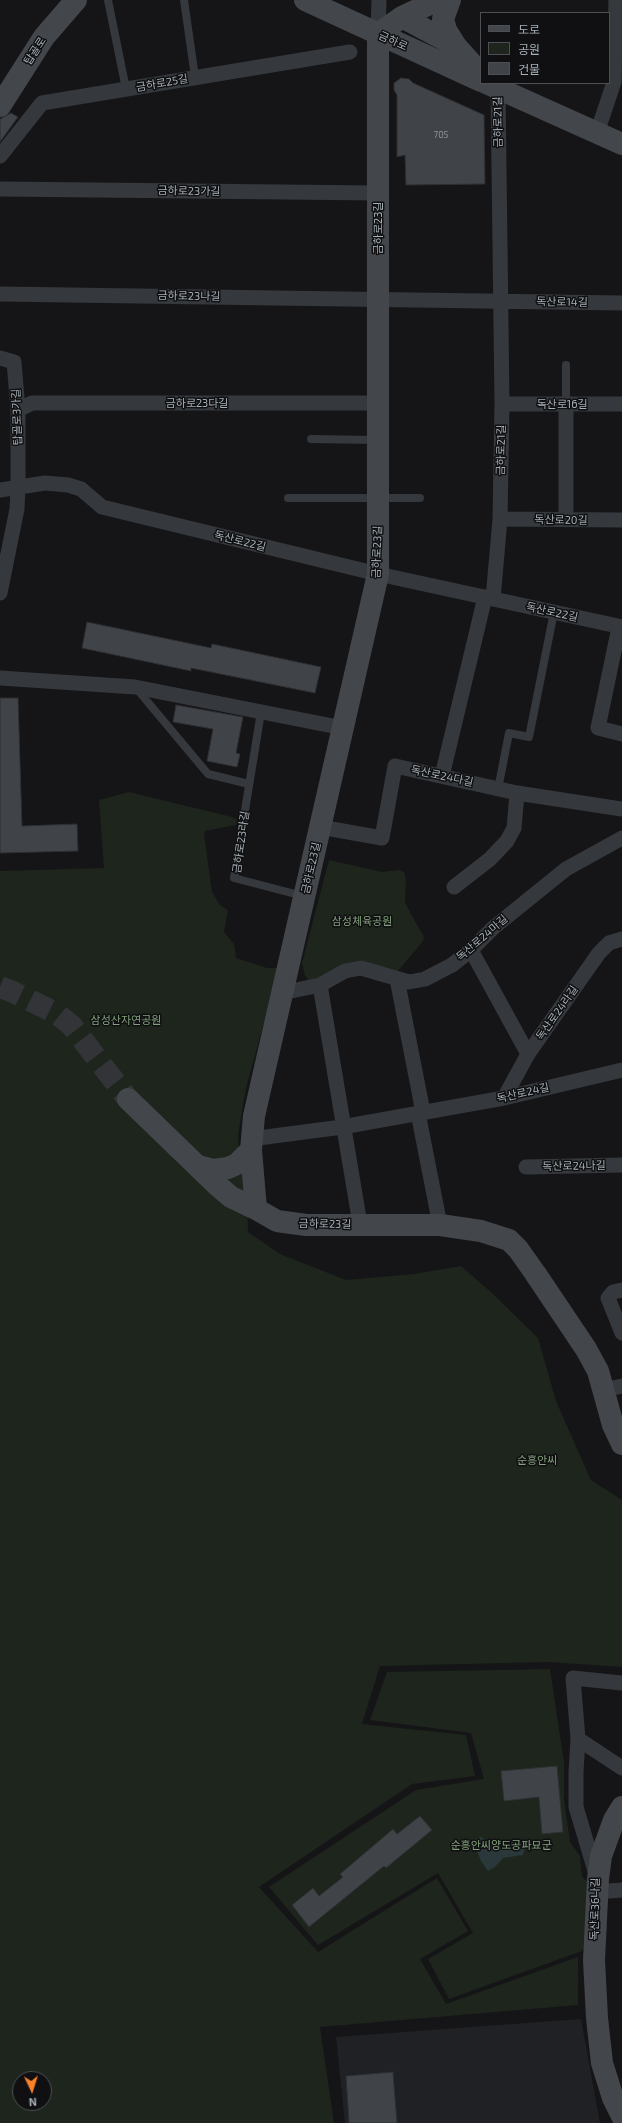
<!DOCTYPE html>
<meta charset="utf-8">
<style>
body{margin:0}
#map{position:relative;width:622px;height:2123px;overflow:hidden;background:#151517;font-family:"Exo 2","Noto Sans KR",sans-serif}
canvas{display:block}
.legend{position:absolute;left:480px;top:12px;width:130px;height:72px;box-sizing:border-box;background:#101012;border:1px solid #4c5054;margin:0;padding:5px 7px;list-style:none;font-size:12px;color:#a6b0b7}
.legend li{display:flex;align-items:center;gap:8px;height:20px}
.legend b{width:20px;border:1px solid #4c5054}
.north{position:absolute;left:12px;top:2071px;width:40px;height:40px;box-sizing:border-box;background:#101012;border:1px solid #4c5054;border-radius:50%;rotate:176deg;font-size:11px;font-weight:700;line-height:16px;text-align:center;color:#a6b0b7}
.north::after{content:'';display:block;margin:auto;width:14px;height:18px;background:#fb8028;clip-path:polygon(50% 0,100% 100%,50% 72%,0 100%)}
</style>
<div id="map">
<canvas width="622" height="2123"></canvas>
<ul class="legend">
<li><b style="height:5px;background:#43474c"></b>도로</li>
<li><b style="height:11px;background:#1d251c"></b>공원</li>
<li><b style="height:11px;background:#404347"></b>건물</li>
</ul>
<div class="north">N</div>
</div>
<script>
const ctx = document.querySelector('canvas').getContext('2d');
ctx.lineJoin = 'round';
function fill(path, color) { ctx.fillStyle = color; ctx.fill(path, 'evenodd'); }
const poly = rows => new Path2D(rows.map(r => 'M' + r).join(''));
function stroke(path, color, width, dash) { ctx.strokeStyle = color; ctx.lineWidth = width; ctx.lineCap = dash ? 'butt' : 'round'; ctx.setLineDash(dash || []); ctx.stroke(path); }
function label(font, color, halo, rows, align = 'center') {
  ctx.font = font + ' "Exo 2","Noto Sans KR",sans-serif'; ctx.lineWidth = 3; ctx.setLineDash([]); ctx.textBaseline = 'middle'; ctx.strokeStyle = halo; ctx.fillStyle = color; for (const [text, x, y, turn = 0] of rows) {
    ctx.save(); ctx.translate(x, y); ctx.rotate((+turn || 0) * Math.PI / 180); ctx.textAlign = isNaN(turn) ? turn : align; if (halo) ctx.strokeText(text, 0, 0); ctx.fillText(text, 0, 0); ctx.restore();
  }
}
const built = poly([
 [581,2019,600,2123,345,2123,336,2037]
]);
const green = poly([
 [129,792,232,817,237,820,236,825,205,831,204,834,212,892,220,905,228,910,224,932,234,944,236,958,267,968,279,968,246,1088,238,1135,240,1168,247,1189,248,1232,280,1254,346,1280,414,1274,461,1266,492,1293,538,1338,556,1401,591,1480,622,1500,622,1667,549,1662,380,1666,362,1724,466,1735,475,1776,412,1784,259,1887,318,1952,437,1878,468,1931,420,1959,446,2004,578,1957,578,2005,320,2027,334,2123,0,2123,0,871,104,868,99,800],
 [20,2079,44,2079,44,2103,20,2103],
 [329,860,382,872,399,870,404,872,406,880,405,902,412,916,423,935,424,940,392,978,373,971,310,982,305,976,302,963],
 [550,1669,564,1763,564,1799,570,1842,580,1856,582,1877,591,1884,584,1947,582,1951,449,1999,428,1959,473,1933,438,1873,318,1945,269,1887,416,1790,484,1779,471,1733,370,1720,387,1672]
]);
const water = poly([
 [481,1837,488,1842,493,1848,505,1846,518,1839,525,1846,523,1855,503,1858,495,1867,488,1871,481,1861,474,1844,475,1840]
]);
const building = poly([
 [401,78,409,79,413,83,484,115,485,184,406,185,405,155,397,157,397,95,394,90,394,83,401,78],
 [11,113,18,117,0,142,0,119,11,113],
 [87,622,211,648,212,644,321,667,315,693,191,668,191,671,82,648,87,622],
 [0,698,18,698,22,826,77,824,78,851,0,853,0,698],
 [176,705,243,717,236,753,240,754,237,767,207,761,213,729,173,722,176,705],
 [557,1766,563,1832,542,1834,539,1797,504,1801,501,1771,557,1766],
 [420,1816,432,1830,386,1868,384,1866,309,1927,292,1905,313,1888,319,1896,343,1877,340,1874,393,1829,397,1834,420,1816],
 [393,2072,397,2123,349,2123,346,2076,393,2072]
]);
const secondaryTunnel = poly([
 [0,987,11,991,56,1013,72,1026,128,1099]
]);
const lane = poly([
 [108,0,126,89],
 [184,0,195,77],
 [566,365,566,404],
 [311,439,377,440],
 [288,498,420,498],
 [136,688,208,774,249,784],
 [261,712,234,878,303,896],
 [498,789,509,733,529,737,554,612]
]);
const street = poly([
 [378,34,379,0],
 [597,133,614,82,616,0],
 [0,156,42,103,350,52],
 [0,189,378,193],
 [0,294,622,303],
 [0,358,14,362,18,410,18,487,17,509,0,593],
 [502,404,622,404],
 [566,404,566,520],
 [18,410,32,403,378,403],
 [0,490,45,483,68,485,81,489,102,507,378,574,622,627],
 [500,519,622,520],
 [493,599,500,519,502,404,498,88],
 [619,627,598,728,622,734],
 [0,678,135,687,343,728],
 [442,776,485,597],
 [320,827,382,838,395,766,517,793,622,809],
 [454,887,490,859,507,841,514,828,517,793],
 [471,950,528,1054],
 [397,979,423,1112],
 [320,985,360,1224],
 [282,993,320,985,345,971,361,968,409,982,425,979,452,965,471,950,493,928,566,869,622,838],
 [504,1098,528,1054,599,953,609,943,622,939],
 [418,1113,440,1225],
 [251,1139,342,1127,504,1098,622,1070],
 [526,1167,622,1165],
 [622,1290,613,1292,608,1298,622,1333],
 [603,1390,622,1386],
 [578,1739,622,1768],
 [596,1874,576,1807,576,1772,578,1739,573,1678,622,1683],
 [598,1892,622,1890]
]);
const secondary = poly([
 [305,0,481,81],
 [450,0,443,19,446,30,456,46,481,74],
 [402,17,456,46],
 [378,34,378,574,254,1116,251,1150,256,1209,277,1221,306,1225,440,1225,481,1231,509,1240,518,1249,535,1273,586,1349,598,1371,613,1425,622,1444],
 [378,34,402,17,438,0],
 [486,83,622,144],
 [0,106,44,37,76,0],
 [128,1099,218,1186,231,1197,256,1209],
 [198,1166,213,1170,228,1168,237,1164,251,1150],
 [622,1807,614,1820,601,1856,598,1879,594,1960,597,2018,602,2063,613,2098,622,2116]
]);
const numberNames = [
 ["705",441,135]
];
const streetNames = [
 ["금하로",393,41,24],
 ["탑골로",35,51,-57],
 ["금하로25길",162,83,-10],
 ["금하로21길",498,122,-91],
 ["금하로23가길",189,191,1],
 ["금하로23길",378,228,-90],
 ["금하로23나길",189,296,1],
 ["독산로14길",562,302,1],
 ["금하로23다길",197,403],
 ["독산로16길",562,404],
 ["탑골로3가길",17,417,-92],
 ["금하로21길",501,450,-89],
 ["독산로20길",561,520,1],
 ["독산로22길",240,541,14],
 ["금하로23길",377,552,-88],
 ["독산로22길",552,612,12],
 ["독산로24다길",442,776,12],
 ["금하로23라길",241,842,-82],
 ["금하로23길",311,868,-77],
 ["독산로24마길",482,938,-41],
 ["독산로24라길",557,1013,-55],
 ["독산로24길",523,1093,-13],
 ["독산로24나길",574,1166,-1],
 ["금하로23길",325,1224,1],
 ["독산로36나길",595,1909,-89]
];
const parkNames = [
 ["삼성체육공원",362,921],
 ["삼성산자연공원",126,1020],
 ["순흥안씨",537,1460],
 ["순흥안씨양도공파묘군",501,1845]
];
fill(built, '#202124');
fill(green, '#1d251c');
fill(water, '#2a383b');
fill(building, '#404347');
stroke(building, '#2e2f33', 1);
stroke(secondaryTunnel, '#323437', 22, [22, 11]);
stroke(lane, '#35383c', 8);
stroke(street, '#35383c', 15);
stroke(secondary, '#43474c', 22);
label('9px', '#8c959b', null, numberNames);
label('11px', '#a6b0b7', '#101012', streetNames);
label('11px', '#83a37c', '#101012', parkNames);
</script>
